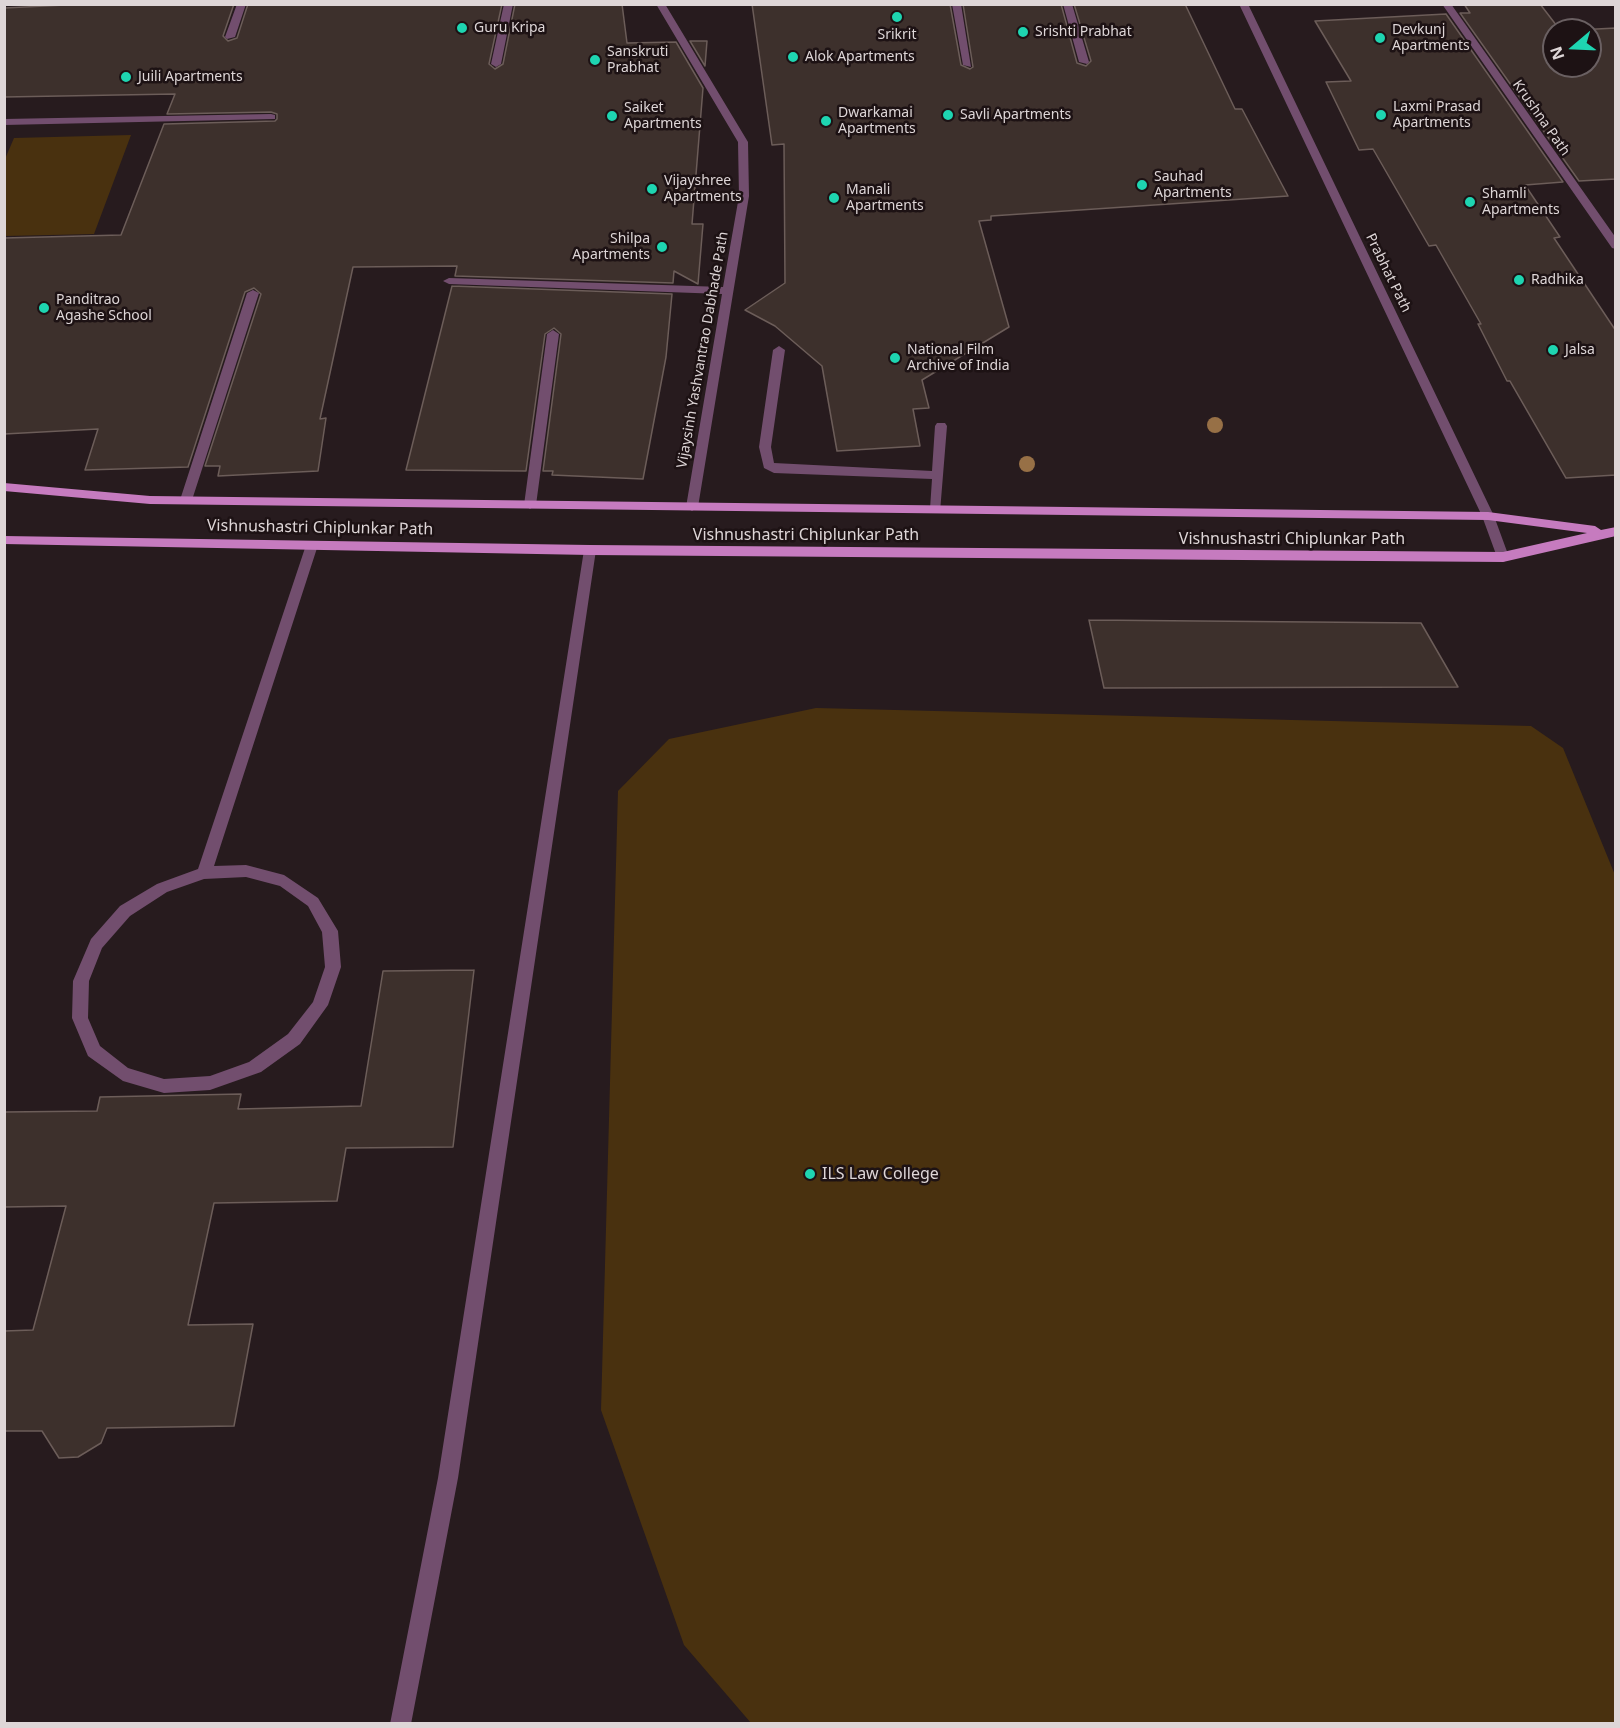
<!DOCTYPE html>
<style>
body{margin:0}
#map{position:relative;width:1620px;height:1728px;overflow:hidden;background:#271b1e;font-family:"Noto Sans",sans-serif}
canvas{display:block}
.frame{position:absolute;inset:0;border:6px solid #ded6d7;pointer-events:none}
.north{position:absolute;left:1542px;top:18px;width:60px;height:60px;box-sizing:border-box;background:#1d1214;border:2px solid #6a6062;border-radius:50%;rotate:251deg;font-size:16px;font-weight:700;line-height:24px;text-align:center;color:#ded6d7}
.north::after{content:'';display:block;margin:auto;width:21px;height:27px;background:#1ed5b1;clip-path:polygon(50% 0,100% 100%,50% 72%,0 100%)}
</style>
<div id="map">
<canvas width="1620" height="1728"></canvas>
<div class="frame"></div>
<div class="north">N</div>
</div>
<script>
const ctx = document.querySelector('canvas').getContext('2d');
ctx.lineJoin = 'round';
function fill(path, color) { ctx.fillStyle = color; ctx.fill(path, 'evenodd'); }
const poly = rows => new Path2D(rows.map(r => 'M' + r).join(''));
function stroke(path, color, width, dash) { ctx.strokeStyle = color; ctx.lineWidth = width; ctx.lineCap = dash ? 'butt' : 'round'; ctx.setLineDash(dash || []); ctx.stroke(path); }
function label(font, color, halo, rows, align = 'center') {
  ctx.font = font + ' "Noto Sans",sans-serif'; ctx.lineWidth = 5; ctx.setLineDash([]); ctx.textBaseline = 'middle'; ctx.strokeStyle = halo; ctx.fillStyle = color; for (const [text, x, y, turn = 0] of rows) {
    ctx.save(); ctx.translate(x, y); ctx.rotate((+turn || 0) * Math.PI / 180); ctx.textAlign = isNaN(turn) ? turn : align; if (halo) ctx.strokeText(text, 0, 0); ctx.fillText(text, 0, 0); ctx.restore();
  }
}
const green = poly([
 [131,135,94,234,5,236,5,159,14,138],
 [816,708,1531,726,1563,748,1615,875,1615,1723,751,1723,684,1645,601,1410,618,791,669,739]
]);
const building = poly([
 [86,4,234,4,223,36,228,41,237,38,248,4,502,4,489,64,495,69,503,64,515,4,622,4,627,43,676,42,703,88,692,224,703,224,698,284,674,271,673,283,455,276,457,266,353,267,320,419,326,418,318,471,218,476,220,466,205,466,261,294,254,288,245,292,188,467,85,470,98,429,4,434,4,238,121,235,164,124,275,121,277,119,277,114,271,112,167,114,175,94,4,97,4,8,86,4],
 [752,4,950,4,961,65,970,69,973,67,963,4,1061,4,1077,63,1086,66,1091,61,1074,4,1185,4,1235,109,1242,109,1288,196,991,216,991,220,979,221,1009,327,922,380,929,408,913,409,920,446,837,451,822,366,775,326,745,310,785,283,784,144,772,145,752,4],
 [1464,4,1540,4,1560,30,1554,30,1554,66,1590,66,1590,30,1577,30,1616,28,1616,179,1579,181,1460,13,1470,13,1464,4],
 [1446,14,1563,182,1525,185,1560,237,1554,238,1616,331,1616,475,1566,478,1510,381,1507,381,1478,324,1481,324,1436,245,1429,246,1373,149,1359,150,1326,82,1351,81,1315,21,1446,14],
 [690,41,707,41,705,66,690,41],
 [452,286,672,294,666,357,643,479,552,475,553,471,543,471,561,334,554,328,545,334,526,471,406,470,452,286],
 [1089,620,1421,623,1458,687,1104,688,1089,620],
 [474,970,453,1147,346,1148,337,1201,214,1203,188,1325,253,1324,234,1426,107,1428,101,1443,78,1457,59,1458,42,1431,4,1431,4,1331,33,1330,66,1206,4,1207,4,1112,97,1111,100,1097,241,1094,238,1109,361,1106,383,971,474,970]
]);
const service = poly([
 [271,114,275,115,275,119,4,125,4,119,271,114],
 [779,346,785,350,771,447,774,463,932,471,935,426,937,423,945,423,947,426,940,512,932,512,930,509,932,479,774,473,764,468,759,447,773,350,779,346],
 [312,541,318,545,214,866,246,865,284,875,318,898,338,931,341,967,328,1005,300,1044,261,1072,210,1090,164,1093,123,1081,88,1056,72,1018,73,981,91,939,120,906,157,884,198,869,306,545,312,541],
 [246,877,280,886,308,906,322,932,325,967,313,1002,288,1034,249,1062,210,1076,164,1079,128,1068,100,1046,88,1018,89,981,102,948,130,916,167,892,204,879,246,877],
 [590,545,596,550,458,1478,411,1724,390,1724,438,1478,584,550,590,545]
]);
const minor = poly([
 [237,4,246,4,235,37,227,39,225,37,237,4],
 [504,4,513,4,501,64,496,67,491,64,504,4],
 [656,4,665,4,748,142,749,196,698,507,692,511,686,507,722,294,449,284,443,281,449,278,723,287,739,196,738,142,656,4],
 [952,4,961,4,971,67,963,65,952,4],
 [1063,4,1072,4,1089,62,1087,64,1079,62,1063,4],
 [1442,4,1451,4,1616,238,1616,249,1612,248,1442,4],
 [253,290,259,293,192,500,186,504,182,503,180,500,247,293,253,290],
 [553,330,559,334,536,505,530,509,524,505,547,334,553,330]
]);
const tertiary = poly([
 [1239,4,1248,4,1494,516,1509,557,1508,560,1503,562,1497,557,1482,516,1239,4]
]);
const primary = poly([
 [4,483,150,496,1488,512,1595,526,1601,530,1616,527,1616,536,1503,562,590,555,4,544,4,536,590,545,1503,552,1587,533,1488,520,150,504,4,491,4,483]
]);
const trees = [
 [1215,425],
 [1027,464]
];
const markers = [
 [897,17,6,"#1ed5b1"],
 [462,28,6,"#1ed5b1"],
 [1023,32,6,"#1ed5b1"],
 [1380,38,6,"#1ed5b1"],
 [793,57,6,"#1ed5b1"],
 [595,60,6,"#1ed5b1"],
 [126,77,6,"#1ed5b1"],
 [948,115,6,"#1ed5b1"],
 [1381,115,6,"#1ed5b1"],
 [612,116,6,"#1ed5b1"],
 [826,121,6,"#1ed5b1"],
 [1142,185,6,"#1ed5b1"],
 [652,189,6,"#1ed5b1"],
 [834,198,6,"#1ed5b1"],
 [1470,202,6,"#1ed5b1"],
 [662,247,6,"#1ed5b1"],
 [1519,280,6,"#1ed5b1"],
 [44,308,6,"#1ed5b1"],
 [1553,350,6,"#1ed5b1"],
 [895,358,6,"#1ed5b1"],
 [810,1174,6,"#1ed5b1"]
];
const farPoinames = [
 ["Guru Kripa",474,28],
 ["Devkunj",1392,30],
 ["Apartments",1392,46],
 ["Srishti Prabhat",1035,32],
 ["Srikrit",897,35,"center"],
 ["Sanskruti",607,52],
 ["Prabhat",607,68],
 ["Alok Apartments",805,57],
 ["Juili Apartments",138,77],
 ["Laxmi Prasad",1393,107],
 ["Apartments",1393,123],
 ["Saiket",624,108],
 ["Apartments",624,124],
 ["Dwarkamai",838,113],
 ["Apartments",838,129],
 ["Savli Apartments",960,115],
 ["Sauhad",1154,177],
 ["Apartments",1154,193],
 ["Vijayshree",664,181],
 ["Apartments",664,197],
 ["Manali",846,190],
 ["Apartments",846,206],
 ["Shamli",1482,194],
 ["Apartments",1482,210],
 ["Shilpa",650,239,"right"],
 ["Apartments",650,255,"right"],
 ["Radhika",1531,280],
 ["Panditrao",56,300],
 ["Agashe School",56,316],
 ["National Film",907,350],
 ["Archive of India",907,366],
 ["Jalsa",1565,350]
];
const farStreetnames = [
 ["Krushna Path",1541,118,55],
 ["Prabhat Path",1388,273,64],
 ["Vijaysinh Yashvantrao Dabhade Path",703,350,-80]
];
const streetNames = [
 ["Vishnushastri Chiplunkar Path",320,528,1],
 ["Vishnushastri Chiplunkar Path",806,535],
 ["Vishnushastri Chiplunkar Path",1292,539]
];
const poiNames = [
 ["ILS Law College",822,1174]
];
fill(green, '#49310f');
fill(building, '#3d302c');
stroke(building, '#6c5d59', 1.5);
fill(service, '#724e6e');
fill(minor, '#724e6e');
fill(tertiary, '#724e6e');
fill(primary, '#c67bbf');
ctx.fillStyle = '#977046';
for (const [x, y] of trees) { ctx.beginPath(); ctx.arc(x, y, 8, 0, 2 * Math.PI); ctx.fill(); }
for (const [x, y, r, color] of markers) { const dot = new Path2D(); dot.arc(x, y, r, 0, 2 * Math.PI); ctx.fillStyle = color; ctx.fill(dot); stroke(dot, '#1d1214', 2); }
label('14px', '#ded6d7', '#1d1214', farPoinames, 'left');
label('14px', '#ded6d7', '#1d1214', farStreetnames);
label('16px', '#ded6d7', '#1d1214', streetNames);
label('16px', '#ded6d7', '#1d1214', poiNames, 'left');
</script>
